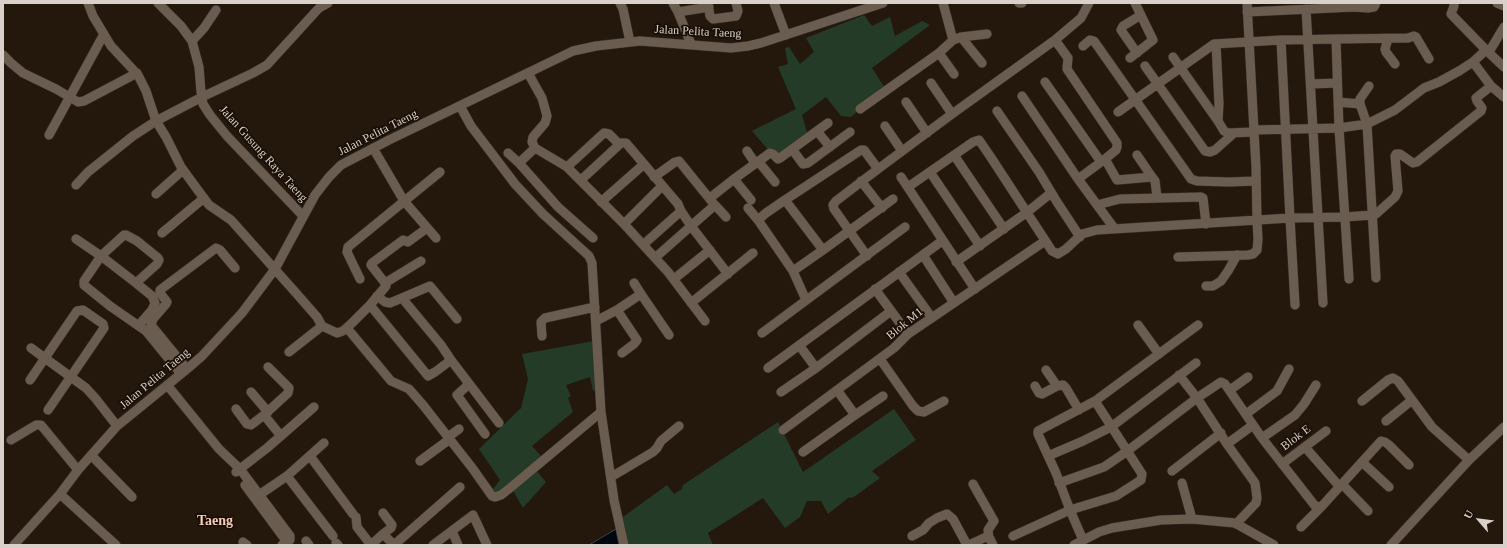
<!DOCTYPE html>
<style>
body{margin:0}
#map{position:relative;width:1507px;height:548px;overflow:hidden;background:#24180d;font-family:Georgia,serif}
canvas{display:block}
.frame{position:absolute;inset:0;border:4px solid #d8d0c9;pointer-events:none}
.north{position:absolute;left:1459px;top:500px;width:40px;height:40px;-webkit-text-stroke:3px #1a0f05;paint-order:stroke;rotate:298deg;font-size:11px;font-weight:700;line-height:16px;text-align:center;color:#d8d0c9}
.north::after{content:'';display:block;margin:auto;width:14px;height:18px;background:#d8d0c9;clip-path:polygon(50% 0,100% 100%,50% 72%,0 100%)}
</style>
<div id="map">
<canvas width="1507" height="548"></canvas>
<div class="frame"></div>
<div class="north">U</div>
</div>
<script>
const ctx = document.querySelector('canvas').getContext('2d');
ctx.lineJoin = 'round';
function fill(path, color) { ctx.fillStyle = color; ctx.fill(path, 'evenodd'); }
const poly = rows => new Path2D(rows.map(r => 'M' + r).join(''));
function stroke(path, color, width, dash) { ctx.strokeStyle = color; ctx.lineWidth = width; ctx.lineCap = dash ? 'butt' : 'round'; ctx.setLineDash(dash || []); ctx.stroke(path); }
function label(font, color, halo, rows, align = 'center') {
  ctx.font = font + ' Georgia,serif'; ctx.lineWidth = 3.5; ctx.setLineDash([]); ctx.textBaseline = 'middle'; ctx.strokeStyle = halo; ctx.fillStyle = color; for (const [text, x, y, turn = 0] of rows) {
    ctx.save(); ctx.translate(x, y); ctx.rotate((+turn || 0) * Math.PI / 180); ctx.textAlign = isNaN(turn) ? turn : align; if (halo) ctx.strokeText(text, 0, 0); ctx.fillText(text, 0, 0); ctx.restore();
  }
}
const green = poly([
 [864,15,872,26,890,17,895,36,922,21,930,25,872,68,885,88,851,117,841,116,826,97,802,115,808,136,777,160,752,131,796,109,778,67,788,64,785,48,789,47,800,64,814,52,806,38],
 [594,341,596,389,593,391,590,377,566,385,571,396,568,398,573,412,532,446,542,457,535,469,546,482,523,508,511,487,496,496,490,493,500,480,479,449,521,408,528,379,522,354],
 [894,409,916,440,872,471,880,478,854,497,848,498,828,514,821,501,807,501,800,517,785,528,763,498,708,533,713,545,626,545,623,517,667,485,674,494,682,489,683,485,778,422,803,472]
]);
const water = poly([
 [616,529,619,545,589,545,616,529]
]);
const minor = poly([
 [88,3,93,16,111,46,138,75,146,91,156,121,166,137,181,167,197,189,209,205,231,220,296,293,317,317,322,326,337,333,343,331,352,323,370,305,386,286,385,283,371,265,372,263,403,240,408,242,427,228],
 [158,3,181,26,192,41,199,67,201,92,203,104,210,115,227,136,303,216],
 [620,3,623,9,630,42],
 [673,3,678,12,691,44],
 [708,3,710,16,713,19,736,16,738,11,736,3],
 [774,3,786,35],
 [1019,3,1022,3],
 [1454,3,1454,6,1451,14,1486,50,1504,67],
 [1497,3,1504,6],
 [1306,9,1323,303],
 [678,12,709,7],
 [1247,12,1354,7,1368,8,1374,7,1376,3],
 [961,37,982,63],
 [1336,39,1408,38,1414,36,1416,37,1429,59],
 [1388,39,1385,49,1386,52,1395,64],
 [953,40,961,37,987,34],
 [1055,40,1068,58,1067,69,1117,143,1117,147,1116,150,1105,159,1117,180,1152,177,1155,181,1157,197],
 [1281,40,1290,218,1344,217,1373,215,1376,214,1395,197,1398,191,1395,156,1396,154,1400,154,1413,163,1417,162,1481,111,1482,108,1477,101,1476,98,1491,86],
 [192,41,204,28,216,10],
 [1216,44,1219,104,1218,121],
 [1083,46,1090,40,1094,41,1191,179,1197,181,1229,182,1256,181],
 [1489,52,1504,27],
 [939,53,954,74],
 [1137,53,1121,30,1123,26,1141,15],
 [3,55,11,63,23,73,56,89,78,102,84,101,137,73],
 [1173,57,1218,121,1224,131,1228,133,1254,132],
 [1130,58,1153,40,1135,3],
 [1473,62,1491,86,1504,97],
 [1145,66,1205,151,1210,152,1215,150,1234,133],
 [528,73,542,98,547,116,545,123,533,137,532,142,535,148,567,167,624,224,668,272,705,321],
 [1045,82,1101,162,1078,179],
 [931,83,952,114],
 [1311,84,1337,83],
 [1022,96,1078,179,1114,228],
 [906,102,927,133],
 [1338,102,1360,104,1367,124,1376,278],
 [1360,104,1360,99,1369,86],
 [460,106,471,126,515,184,543,214,589,256,592,263,601,412,614,500,624,545],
 [860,109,939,53,953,40,943,3],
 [997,111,1039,172,1057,202,1080,237],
 [1118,112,1214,44,1281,40,1336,39,1339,128,1367,124,1395,110,1424,88,1439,82,1459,71,1473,62,1486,50],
 [885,126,902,151],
 [1254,130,1339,128,1349,279],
 [817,131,830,147],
 [49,135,104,34],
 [373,148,404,201,436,238],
 [535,148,519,163,558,207,593,238],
 [792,149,803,164,808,163,850,132],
 [747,151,755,163],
 [508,153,519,163],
 [954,155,1004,229],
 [1137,155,1152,177],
 [758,161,775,182],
 [567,167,604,133,609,134,619,144],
 [930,172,980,246],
 [654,177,675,162,679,161,713,203],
 [901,177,975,289],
 [734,179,751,200],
 [581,180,621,143,626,143,678,204,681,211,691,226,656,257],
 [861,181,882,208],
 [76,185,88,172,133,136,156,121,202,97,253,73,267,65,319,8,328,3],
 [908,187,973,142,979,140,990,156,1052,251,1058,254,1066,249,1082,234,1097,230,1290,218,1295,305],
 [156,194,183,170],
 [710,198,734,179,770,153,773,154,778,159,780,158,828,123],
 [785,200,766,213,758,220,793,271,806,300],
 [601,202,643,165],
 [1097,205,1120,199,1201,197,1203,198,1206,224],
 [748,208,758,220],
 [726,217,715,205,691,226,728,274],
 [624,224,662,186],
 [162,233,204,198],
 [76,239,101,256,136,283,157,264,159,260,158,258,137,241,126,235,124,235,101,256,84,281,84,285,110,306,146,331,181,374],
 [644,244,681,211],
 [823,250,893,199],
 [923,255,954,303],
 [867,256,834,209,833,205,836,201,878,169],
 [1178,257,1248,255,1253,254,1257,250,1258,239,1257,221,1256,167,1247,3],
 [956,262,1026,213,1051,193],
 [793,271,823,250,785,200,861,150,864,150,878,169,952,114,1055,40,1081,18,1089,3],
 [899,272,932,318],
 [360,279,347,252,348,247,440,172],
 [674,279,710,250],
 [136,283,152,296,155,303,152,310,139,325],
 [385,283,421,261],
 [634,283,641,294],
 [1206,286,1213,286,1221,281,1228,271,1237,255],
 [875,289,908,334],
 [377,296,385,302,390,303,402,298],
 [691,303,753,253],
 [370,305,428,376,435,372,451,360,441,345,402,298,430,286,457,319],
 [617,310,641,294,669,335],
 [596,321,617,310,637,340,634,344,622,353],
 [1138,325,1159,354],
 [347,328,391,381,409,389,423,405,473,469,492,496,495,497,501,495,510,488,601,412],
 [762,333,905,227],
 [542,336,541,322,545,318,595,307],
 [31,348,86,388,96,399,117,426],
 [289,352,322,326],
 [880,359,913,406,918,411,924,412,944,401],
 [451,360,499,423],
 [768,368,942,241],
 [816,368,891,311],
 [187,369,151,325,153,319,166,304,167,302,160,293,160,290,216,248,220,250,235,268],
 [1046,370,1057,386,1063,385,1066,388,1079,410],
 [1179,375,1197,398,1227,444,1255,483,1257,498,1256,503,1236,524],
 [30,380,77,311,83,310,103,324,104,328,48,410],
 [469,384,457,395,485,434],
 [168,386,219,449,240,469,290,536,290,540,282,545],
 [1035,386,1039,393,1042,394,1057,386],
 [1230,390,1248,377],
 [251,392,268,412],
 [781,392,816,368,799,345],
 [1362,401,1388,380,1393,378,1398,381,1432,427,1469,460],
 [236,409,247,424,251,425,264,415,288,393,289,388,268,367],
 [1246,414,1277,391,1289,369],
 [264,415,281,436],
 [855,415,883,396],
 [1386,421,1412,400],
 [783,430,894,348,908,334,1045,241],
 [448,437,459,429],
 [1262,438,1295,415,1304,404,1316,385],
 [11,440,36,425,41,425,78,470],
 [1227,444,1253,425],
 [1305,447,1339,486],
 [803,452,855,415,837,390],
 [91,455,132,497],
 [310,456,353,514],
 [1048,456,1083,441,1111,427,1196,363],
 [420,461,450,439],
 [1362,462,1389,487],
 [1282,464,1326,431],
 [1172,471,1221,433],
 [236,472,267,448,314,407],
 [287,476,333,536],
 [611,477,653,452,657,448,661,441,679,426],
 [1059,483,1104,467,1126,452,1197,398,1221,382,1225,384,1262,438,1312,502,1316,507,1322,506,1381,441,1385,442,1389,445,1409,465],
 [1182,483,1192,519],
 [973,484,994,521,988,530,989,538],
 [1342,484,1368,511],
 [245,485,287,542],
 [60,494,116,545],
 [259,495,287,476,324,443],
 [383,513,392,525,391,528,383,534],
 [356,517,357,527,371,545,383,534,394,545],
 [1301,527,1322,506],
 [452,531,458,545],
 [912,536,923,530,929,523,937,518,947,514,953,519,967,545],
 [1013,536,1070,510,1116,496,1141,480,1142,474,1095,401],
 [1083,540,1070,510,1056,473,1038,434,1038,431,1095,401,1198,325],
 [306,541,309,545],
 [243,542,247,545],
 [336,543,338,545],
 [14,545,60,494,78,470,117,426,187,369,202,356,242,313,275,269,315,195,329,177,341,165,389,140,573,51,596,46,640,41,731,48,748,46,761,43,883,3],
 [394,545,460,487],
 [433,545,473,515,487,545],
 [969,545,986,537,990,539,993,545],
 [1074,545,1099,532,1112,528,1161,520,1192,519,1235,523,1274,545],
 [1391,545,1469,460,1504,427]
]);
const streetNames = [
 ["Jalan Pelita Taeng",698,32,3],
 ["Jalan Pelita Taeng",378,133,-27],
 ["Jalan Gusung Raya Taeng",263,154,48],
 ["Blok M1",905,324,-39],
 ["Jalan Pelita Taeng",155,379,-40],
 ["Blok E",1296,438,-37]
];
const quarterNames = [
 ["Taeng",215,521]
];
fill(green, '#243b28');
fill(water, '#00060f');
stroke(water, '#414347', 1);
stroke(minor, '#39312c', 10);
stroke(minor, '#6a5c4f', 9);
label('12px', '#d8d0c9', '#1a0f05', streetNames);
label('bold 14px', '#f8cbb4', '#1a0f05', quarterNames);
</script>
